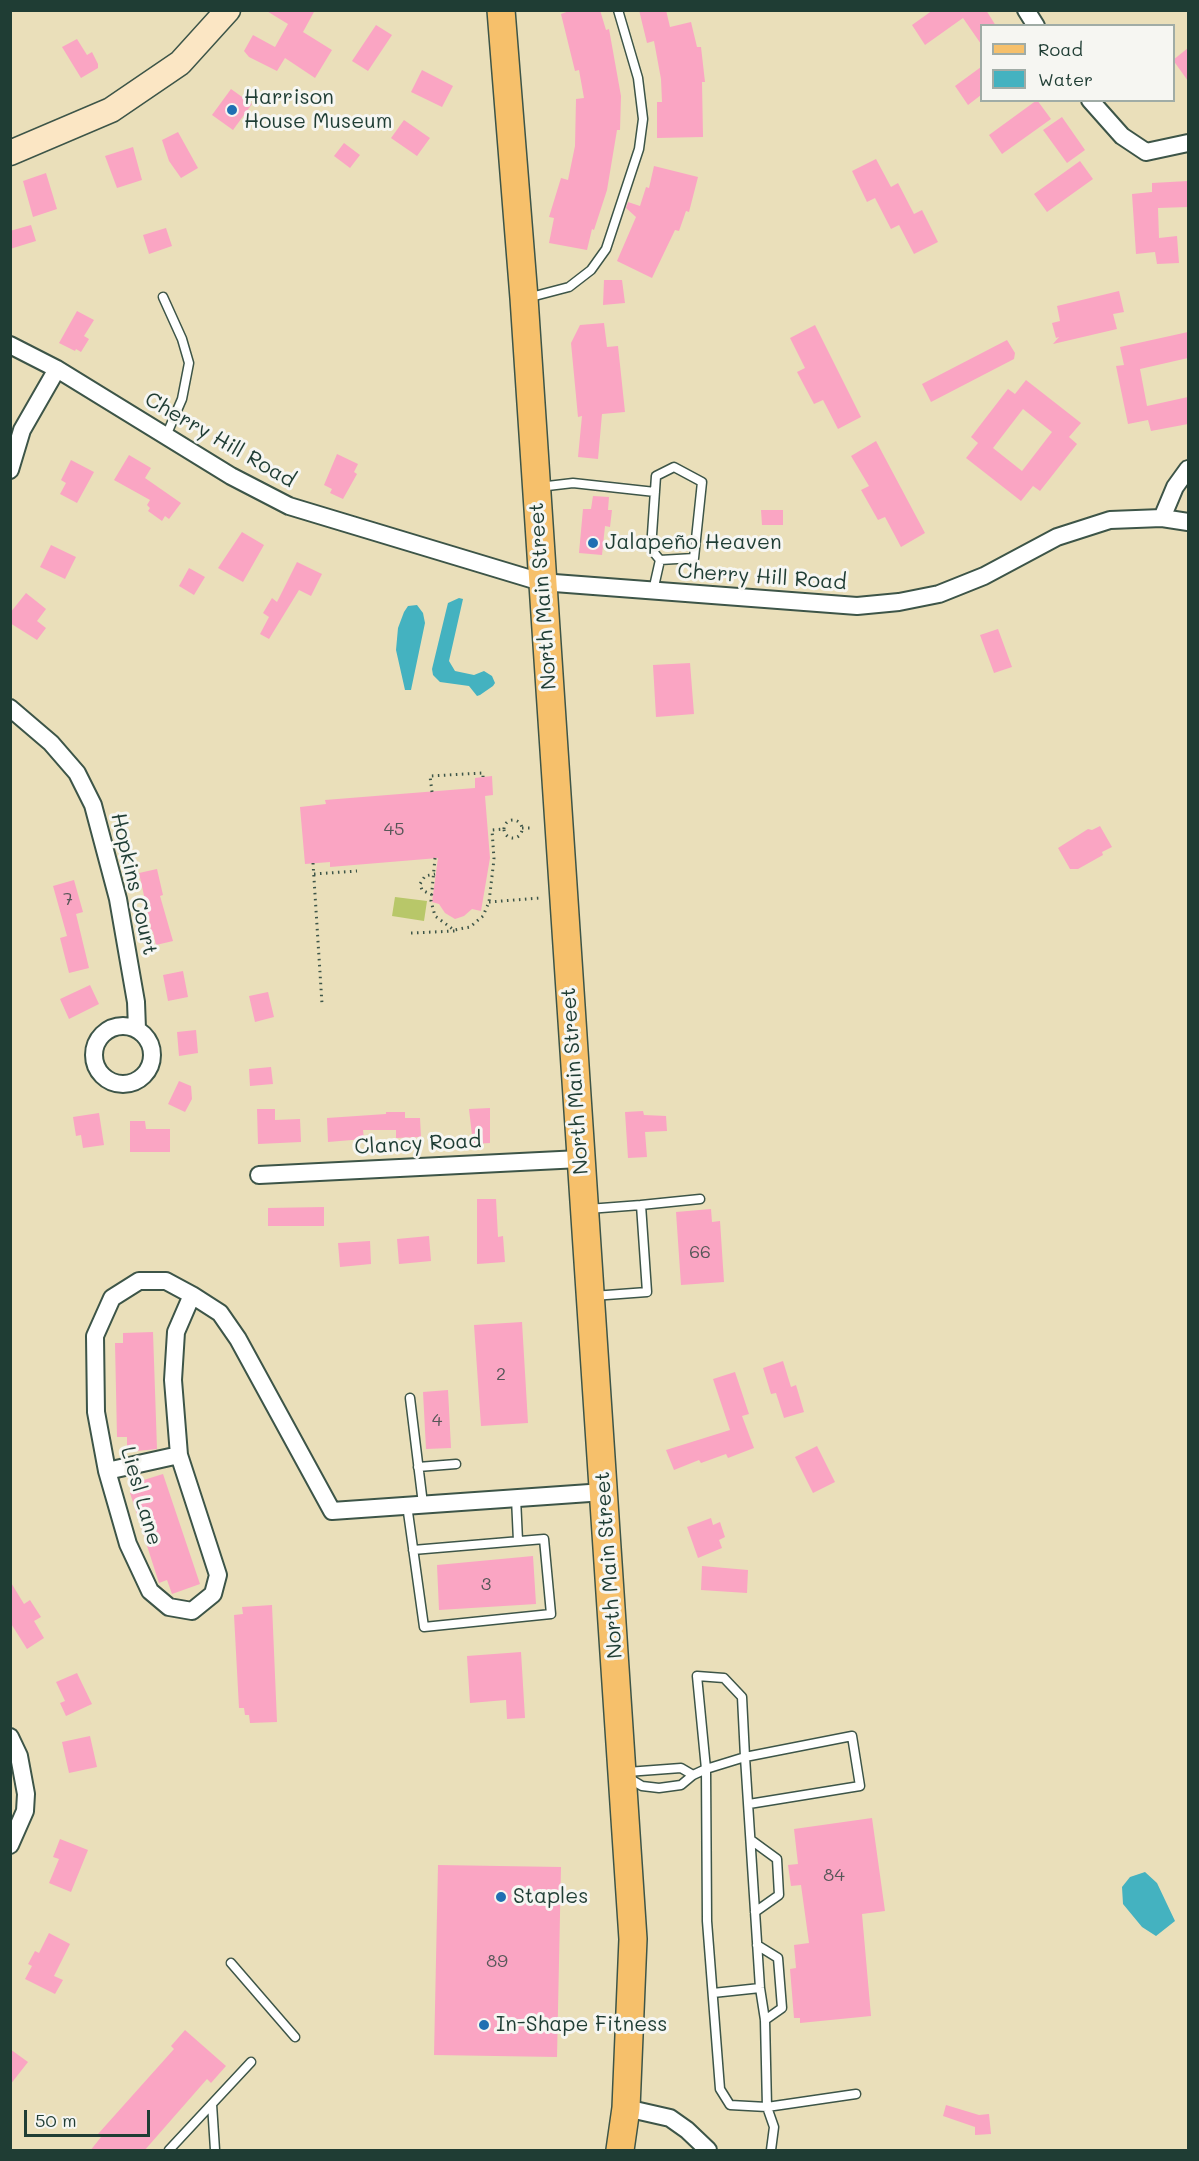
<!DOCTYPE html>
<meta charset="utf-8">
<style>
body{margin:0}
#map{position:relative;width:1199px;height:2161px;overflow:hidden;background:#eadfba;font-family:Mali,sans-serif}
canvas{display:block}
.frame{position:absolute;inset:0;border:12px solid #1f3d34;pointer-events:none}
.legend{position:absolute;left:980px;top:24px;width:195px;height:78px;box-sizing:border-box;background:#f6f6f2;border:2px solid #a0aca6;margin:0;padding:8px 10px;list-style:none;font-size:18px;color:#1f3d34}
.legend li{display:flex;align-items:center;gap:12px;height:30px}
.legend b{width:30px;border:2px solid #a0aca6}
.scale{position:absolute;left:24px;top:2110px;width:126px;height:27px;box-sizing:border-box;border:3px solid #1f3d34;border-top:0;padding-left:8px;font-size:18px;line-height:21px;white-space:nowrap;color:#1f3d34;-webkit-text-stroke:4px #f6f6f2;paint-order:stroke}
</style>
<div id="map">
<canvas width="1199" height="2161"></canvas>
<div class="frame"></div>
<ul class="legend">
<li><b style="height:8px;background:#f6c06b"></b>Road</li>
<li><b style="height:16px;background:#44b2c0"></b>Water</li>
</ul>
<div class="scale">50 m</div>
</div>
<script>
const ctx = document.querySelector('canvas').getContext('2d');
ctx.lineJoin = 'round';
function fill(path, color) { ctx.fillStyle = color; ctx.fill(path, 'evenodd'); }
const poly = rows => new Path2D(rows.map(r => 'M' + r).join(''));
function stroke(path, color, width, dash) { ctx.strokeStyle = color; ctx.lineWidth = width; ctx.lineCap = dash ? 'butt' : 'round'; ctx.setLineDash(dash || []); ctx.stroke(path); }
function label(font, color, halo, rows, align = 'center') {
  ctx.font = font + ' Mali,sans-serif'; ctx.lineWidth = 6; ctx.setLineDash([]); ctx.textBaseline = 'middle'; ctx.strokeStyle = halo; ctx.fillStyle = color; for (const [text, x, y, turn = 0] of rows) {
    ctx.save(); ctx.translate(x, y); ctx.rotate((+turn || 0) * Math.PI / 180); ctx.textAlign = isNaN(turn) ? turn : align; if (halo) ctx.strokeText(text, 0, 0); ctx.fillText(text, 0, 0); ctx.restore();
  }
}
const green = poly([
 [395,897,427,901,424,921,392,916]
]);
const water = poly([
 [459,598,463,599,449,661,455,671,474,675,484,671,492,676,495,683,493,686,480,695,477,696,469,686,440,682,433,675,432,669,446,611,448,603],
 [417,605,423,613,425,623,411,690,405,690,396,650,398,628,404,612,408,606],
 [1145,1872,1157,1883,1175,1921,1156,1936,1142,1927,1123,1904,1122,1887,1130,1877]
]);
const building = poly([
 [265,10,315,10,303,32,332,50,315,78,285,58,277,71,249,57,244,51,253,35,275,47,288,24],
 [572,10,600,10,606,30,609,29,621,96,620,130,617,130,607,190,594,230,592,229,587,250,549,243,554,218,549,217,561,178,568,180,575,146,576,99,584,98,579,70,575,71,561,14],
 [639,10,666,10,670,27,691,22,697,47,701,47,705,82,702,82,703,137,657,138,657,102,662,102,661,79,654,41,647,43],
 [933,10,986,10,996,26,981,26,981,44,963,18,925,45,912,25],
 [376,25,392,35,368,71,352,61],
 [77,39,87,55,92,52,98,64,98,68,81,78,62,47],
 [1188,48,1188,81,1173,60],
 [981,67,981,95,968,105,955,86],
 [422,70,453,86,442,107,411,92],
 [231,89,252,104,233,130,212,115],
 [1037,100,1051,119,1002,154,989,135],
 [1062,117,1085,150,1067,163,1043,130],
 [404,120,430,138,417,156,391,138],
 [178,132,198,168,181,178,169,161,162,140],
 [344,143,360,155,350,168,334,156],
 [133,147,142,180,117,188,105,156],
 [876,159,891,187,898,183,914,214,922,210,938,242,914,254,899,225,891,229,875,198,867,202,852,171],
 [1080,161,1093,179,1047,212,1034,194],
 [654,166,698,177,689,212,686,211,679,231,675,230,652,278,617,261,636,217,626,208,628,202,640,206,646,187,649,188],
 [46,173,57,209,33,217,23,181],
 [1188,181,1188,207,1158,208,1159,238,1177,236,1179,263,1157,264,1155,252,1136,254,1132,194,1152,192,1152,183],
 [31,225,36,241,10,249,10,231],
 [166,228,172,246,149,254,143,235],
 [604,280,622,280,625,303,603,305],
 [1119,291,1124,312,1113,314,1117,329,1053,344,1059,337,1056,338,1052,323,1060,321,1057,306],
 [77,311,94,320,84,336,89,339,81,352,76,349,75,351,59,343],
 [604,323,607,347,618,346,625,412,602,414,598,459,578,457,582,416,578,417,571,343,580,325],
 [815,325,861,417,838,429,823,400,814,404,797,372,805,368,790,338],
 [1188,332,1188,358,1140,369,1147,406,1188,397,1188,424,1151,431,1148,420,1128,424,1116,366,1124,365,1120,347],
 [1007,340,1015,353,1014,359,931,402,922,384],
 [1026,380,1081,423,1069,437,1077,444,1040,491,1033,486,1021,501,966,458,978,443,971,437,1008,389,1015,394],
 [1023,409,1052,432,1022,471,993,448],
 [876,441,925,533,901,547,885,517,878,520,861,490,869,486,851,456],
 [337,454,358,464,354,472,357,474,343,499,330,493,332,489,324,485],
 [129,455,151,468,145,478,181,503,169,519,165,516,162,521,148,511,150,508,147,505,150,500,114,480],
 [71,460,94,472,77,503,60,494,66,483,61,480],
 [593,496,609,497,608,510,612,510,610,527,605,526,602,555,579,553,583,509,591,509],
 [761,510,783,510,783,525,762,525],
 [242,532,264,545,243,582,218,568],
 [51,545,76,557,65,579,40,567],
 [297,562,322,574,311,596,299,590,269,639,260,634,269,617,263,613,272,598,277,602],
 [189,568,205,577,194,595,179,586],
 [26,593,46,609,37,621,46,628,37,640,10,623,10,613],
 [998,629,1012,667,994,673,980,635],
 [690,663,694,714,656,717,653,665],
 [492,776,493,795,485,796,490,858,481,911,472,909,464,916,455,919,445,913,439,904,432,902,438,858,330,867,330,862,305,864,300,807,326,804,325,800,475,788,475,778],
 [1100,826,1112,847,1102,852,1103,855,1078,869,1070,869,1058,848,1088,829,1092,830],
 [157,869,163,895,160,896,173,941,156,945,153,932,149,931,151,927,139,873],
 [74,880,83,912,76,914,89,968,69,973,60,938,67,936,53,886],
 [183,971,188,997,168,1001,163,975],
 [90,985,99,1004,69,1019,60,999],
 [268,992,274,1017,255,1022,249,996],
 [196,1030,198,1053,179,1056,177,1032],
 [271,1067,273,1084,250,1086,249,1069],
 [179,1081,191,1086,192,1099,185,1112,168,1104],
 [490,1108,490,1143,473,1144,469,1109],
 [257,1109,275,1109,275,1120,300,1119,301,1142,258,1144],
 [643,1111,644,1115,666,1116,667,1131,645,1132,647,1157,628,1158,625,1112],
 [386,1112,405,1112,405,1118,420,1118,421,1137,396,1138,396,1130,363,1130,364,1139,328,1142,327,1118,386,1114],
 [99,1113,104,1145,83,1148,81,1135,76,1136,73,1117],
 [130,1121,145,1121,146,1129,170,1129,170,1152,130,1152],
 [477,1199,496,1199,498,1237,503,1236,505,1262,477,1264],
 [324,1207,324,1226,268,1226,268,1208],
 [711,1209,712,1222,720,1221,724,1282,681,1285,676,1212],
 [429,1236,431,1261,399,1264,397,1239],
 [370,1241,371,1264,340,1267,338,1243],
 [522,1322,528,1423,481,1426,474,1325],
 [153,1332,157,1449,127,1452,127,1437,117,1437,115,1343,123,1343,123,1333],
 [783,1361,791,1387,796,1385,804,1412,784,1418,776,1393,771,1394,763,1368],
 [735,1372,749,1414,742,1416,754,1448,728,1458,726,1454,701,1463,699,1460,674,1470,666,1450,730,1430,713,1379],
 [448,1390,451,1448,426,1449,423,1392],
 [817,1446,835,1482,813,1493,795,1457],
 [163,1474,200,1584,172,1594,167,1580,159,1583,130,1493,137,1490,134,1483],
 [711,1518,713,1525,720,1522,725,1537,719,1540,722,1548,698,1558,687,1527],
 [533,1556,536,1604,439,1610,437,1565],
 [702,1566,748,1570,747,1593,701,1590],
 [10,1581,24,1604,30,1600,41,1617,34,1621,44,1638,27,1649,10,1622],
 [272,1605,277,1722,250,1723,249,1715,245,1715,244,1708,239,1708,234,1615,243,1614,242,1607],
 [521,1652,525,1718,507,1719,506,1700,470,1703,467,1656],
 [77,1673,92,1704,66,1716,60,1703,65,1701,56,1682],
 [90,1736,97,1767,69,1773,62,1742],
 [872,1818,885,1911,862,1914,871,2016,800,2023,800,2018,794,2018,790,1969,796,1968,794,1945,809,1943,801,1885,791,1886,788,1865,798,1864,794,1829],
 [60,1839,88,1850,71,1892,49,1883,59,1859,53,1857],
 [438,1865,561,1867,557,2057,434,2055],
 [49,1933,70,1944,54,1976,63,1980,55,1994,25,1979,32,1966,28,1964,35,1951,39,1953],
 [185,2030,226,2066,211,2083,207,2079,144,2151,90,2151,101,2137,98,2134,174,2049,171,2046],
 [10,2049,28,2062,10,2085],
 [946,2105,979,2115,989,2114,991,2134,975,2135,975,2127,943,2116]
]);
const path = poly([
 [432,792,430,776,483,773,483,777],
 '504 829a9 9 0 1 1 18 0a9 9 0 1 1-18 0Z',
 [522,828,534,828],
 [435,858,431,901,435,916,454,930,470,927,483,916,489,902,494,859,492,830,503,829],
 [313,863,322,1004],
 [314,874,357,871],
 [432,895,422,890,420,884,425,876,435,874],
 [489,902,540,898],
 [411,933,455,931]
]);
const lane = poly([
 [163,297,182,339,189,363,182,399,166,436],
 [527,298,569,287,591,270,606,249,639,149,643,119,638,78,618,10],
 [539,487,573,483,655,492],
 [653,591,660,560,694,558,702,482,674,467,656,476,651,549,660,560],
 [641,1205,700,1199],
 [588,1209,641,1205,647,1292,593,1296],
 [410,1398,423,1504],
 [418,1467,456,1464],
 [516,1498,518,1541],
 [407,1505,424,1627,551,1614,544,1539,413,1550],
 [627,1772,681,1768,693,1775],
 [627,1777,642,1786,659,1788,681,1785,693,1775,706,1769,707,1921,720,2089,730,2105,767,2107,774,2127,771,2150],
 [749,1804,860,1786,852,1736,745,1757,706,1769,697,1676,724,1678,742,1697,745,1757,760,1988,765,2020,767,2107,856,2094],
 [751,1840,777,1859,779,1895,755,1912],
 [757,1945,778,1958,782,2008,765,2020],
 [231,1963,295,2037],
 [713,1993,760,1988],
 [212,2104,215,2150],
 [169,2150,251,2062]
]);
const street = poly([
 [1026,10,1036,26],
 [1090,100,1122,136,1146,152,1188,143],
 [10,345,57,369,231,476,289,506,541,582,857,606,899,602,939,594,984,576,1057,537,1110,520,1162,518,1188,522],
 [10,470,22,430,57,369],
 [1162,518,1175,487,1188,469],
 [10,708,51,743,77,773,93,805,118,899,136,1002,137,1029],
 '94 1055a29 29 0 1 1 58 0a29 29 0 1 1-58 0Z',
 [259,1175,580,1159],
 [192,1295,176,1332,173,1380,179,1455,218,1575,213,1594,192,1611,169,1607,150,1591,128,1544,107,1471,96,1412,95,1336,112,1298,139,1281,166,1281,192,1295,220,1313,238,1339,332,1511,604,1492],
 [107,1471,179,1455],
 [10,1737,19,1756,26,1794,25,1811,10,1845],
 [626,2108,670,2118,687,2130,708,2150]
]);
const secondary = poly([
 [10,153,111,110,180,63,228,10]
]);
const primary = poly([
 [501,10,524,298,633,1939,626,2108,620,2150]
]);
const markers = [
 [232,110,6,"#1f6fb2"],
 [593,543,6,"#1f6fb2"],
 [501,1897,6,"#1f6fb2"],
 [484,2025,6,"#1f6fb2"]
];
const numberNames = [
 ["45",394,829],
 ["7",68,899],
 ["66",700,1252],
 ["2",501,1374],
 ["4",437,1420],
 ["3",486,1584],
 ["84",834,1875],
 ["89",497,1961]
];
const poiNames = [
 ["Harrison",244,98],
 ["House Museum",244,122],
 ["Jalapeño Heaven",605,543],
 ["Staples",513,1897],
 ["In-Shape Fitness",496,2025]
];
const streetNames = [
 ["Cherry Hill Road",220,440,30],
 ["Cherry Hill Road",762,577,4],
 ["North Main Street",543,596,-94],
 ["Hopkins Court",134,884,77],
 ["North Main Street",575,1081,-94],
 ["Clancy Road",418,1144,-3],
 ["Liesl Lane",141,1496,74],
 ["North Main Street",609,1565,-94]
];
fill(green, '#b8c769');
fill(water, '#44b2c0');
fill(building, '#faa5c3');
stroke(lane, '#3d5548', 11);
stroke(street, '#3d5548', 20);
stroke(secondary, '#3d5548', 27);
stroke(primary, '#3d5548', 30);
stroke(path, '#3d5548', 3, [1.5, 4.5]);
stroke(lane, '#fff', 8);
stroke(street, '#fff', 16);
stroke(secondary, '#fbe6c4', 24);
stroke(primary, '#f6c06b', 27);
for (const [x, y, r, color] of markers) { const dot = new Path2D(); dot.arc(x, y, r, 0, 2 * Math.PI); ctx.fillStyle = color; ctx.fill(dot); stroke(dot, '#f6f6f2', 2); }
label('18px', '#565758', null, numberNames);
label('21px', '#1f3d34', '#f6f6f2', poiNames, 'left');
label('21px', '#1f3d34', '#f6f6f2', streetNames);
</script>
